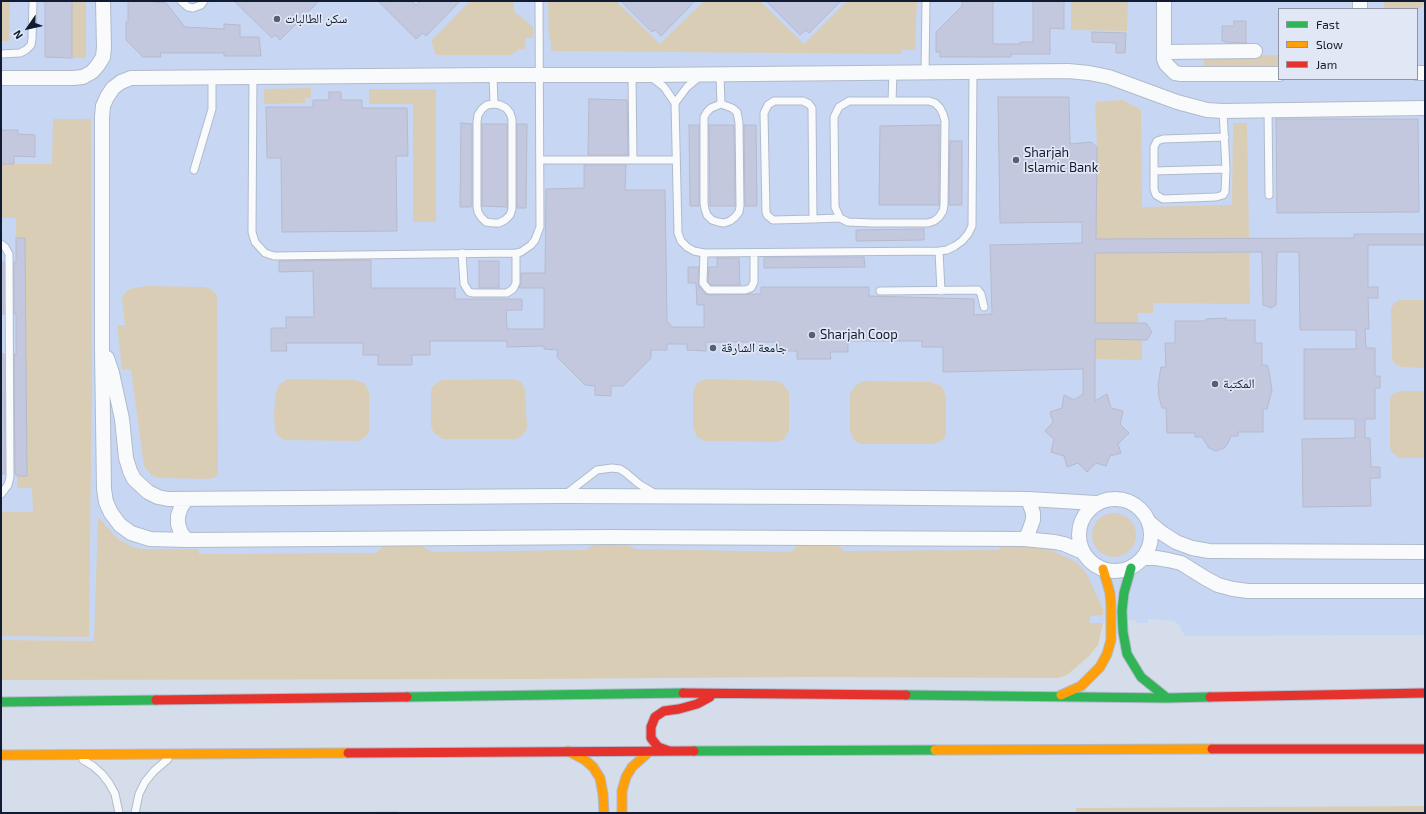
<!DOCTYPE html>
<meta charset="utf-8">
<style>
body{margin:0}
#map{position:relative;width:1426px;height:814px;overflow:hidden;background:#d5ddeb;font-family:"Exo 2",sans-serif}
canvas{display:block}
.frame{position:absolute;inset:0;border:2px solid #111c32;pointer-events:none}
.legend{position:absolute;left:1278px;top:8px;width:140px;height:72px;box-sizing:border-box;background:#e1e7f4;border:1px solid #8e96a6;margin:0;padding:5px 7px;list-style:none;font-size:12px;color:#111c32}
.legend li{display:flex;align-items:center;gap:8px;height:20px}
.legend b{width:20px;border:1px solid #8e96a6}
.north{position:absolute;left:8px;top:8px;width:40px;height:40px;-webkit-text-stroke:3px #e1e7f4;paint-order:stroke;rotate:236deg;font-size:11px;font-weight:700;line-height:16px;text-align:center;color:#111c32}
.north::after{content:'';display:block;margin:auto;width:14px;height:18px;background:#111c32;clip-path:polygon(50% 0,100% 100%,50% 72%,0 100%)}
</style>
<div id="map">
<canvas width="1426" height="814"></canvas>
<div class="frame"></div>
<ul class="legend">
<li><b style="height:5px;background:#30b455"></b>Fast</li>
<li><b style="height:5px;background:#ff9f0a"></b>Slow</li>
<li><b style="height:5px;background:#e5322d"></b>Jam</li>
</ul>
<div class="north">N</div>
</div>
<script>
const ctx = document.querySelector('canvas').getContext('2d');
ctx.lineJoin = 'round';
function fill(path, color) { ctx.fillStyle = color; ctx.fill(path, 'evenodd'); }
const poly = rows => new Path2D(rows.map(r => 'M' + r).join(''));
function stroke(path, color, width, dash) { ctx.strokeStyle = color; ctx.lineWidth = width; ctx.lineCap = dash ? 'butt' : 'round'; ctx.setLineDash(dash || []); ctx.stroke(path); }
function label(font, color, halo, rows, align = 'center') {
  ctx.font = font + ' "Exo 2","Noto Naskh Arabic",sans-serif'; ctx.lineWidth = 3.5; ctx.setLineDash([]); ctx.textBaseline = 'middle'; ctx.strokeStyle = halo; ctx.fillStyle = color; for (const [text, x, y, turn = 0] of rows) {
    ctx.save(); ctx.translate(x, y); ctx.rotate((+turn || 0) * Math.PI / 180); ctx.textAlign = isNaN(turn) ? turn : align; if (halo) ctx.strokeText(text, 0, 0); ctx.fillText(text, 0, 0); ctx.restore();
  }
}
const built = poly([
 [1,1,1425,1,1425,635,1185,636,1179,625,1174,621,1148,619,1148,623,1137,623,1136,620,1122,620,1103,623,1090,623,1090,618,94,641,1,640],
 [1279,9,1417,9,1417,79,1279,79]
]);
const green = poly([
 [1,1,10,1,9,41,1,41],
 [72,1,86,1,86,58,72,58],
 [470,1,514,1,514,11,533,27,533,38,526,38,525,49,519,49,511,55,436,55,431,41],
 [548,1,616,1,660,44,704,1,760,1,804,44,847,1,917,1,915,50,902,50,902,54,551,51,551,39,549,39],
 [1071,1,1128,1,1127,31,1071,30],
 [1384,1,1425,1,1425,4,1417,10,1417,9,1384,9],
 [1279,55,1279,69,1204,69,1204,56],
 [311,88,311,98,305,98,305,103,264,104,264,89],
 [369,89,436,89,436,222,413,222,413,104,369,104],
 [1123,100,1141,110,1142,207,1232,205,1233,123,1247,123,1249,238,1096,239,1097,147,1095,102],
 [53,119,91,119,92,377,89,637,1,636,1,512,33,512,32,488,17,488,17,476,27,475,25,238,16,238,16,218,1,218,1,164,52,164],
 [1249,252,1250,304,1153,303,1153,313,1138,313,1138,323,1095,323,1095,253],
 [147,286,204,287,211,289,217,295,218,471,217,476,213,478,208,479,160,478,152,476,144,466,131,370,122,369,117,325,125,325,122,299,124,294,129,289],
 [1400,300,1425,300,1425,368,1401,367,1395,364,1392,359,1391,309,1394,303],
 [1095,339,1142,340,1142,360,1095,359],
 [288,379,354,380,364,383,369,392,369,430,368,434,362,439,359,441,284,440,281,438,276,433,275,429,274,412,276,392,280,384],
 [514,379,521,382,525,389,527,427,525,432,519,438,516,439,443,439,435,434,433,431,431,426,431,392,432,387,439,381,443,380],
 [706,379,778,381,783,384,789,393,789,430,784,439,778,442,705,441,697,437,693,428,693,391,697,383],
 [863,381,931,382,941,386,944,391,946,396,946,432,945,437,941,441,935,444,862,444,858,443,852,437,850,431,850,394,855,386],
 [1399,391,1425,391,1425,458,1399,458,1391,451,1390,447,1390,399,1393,394],
 '1092 535a22 22 0 1 1 44 0a22 22 0 1 1-44 0Z',
 [98,517,118,539,133,547,142,549,198,549,199,554,376,553,384,545,418,544,432,552,586,550,596,543,626,543,635,549,791,552,799,544,837,545,844,551,999,550,1000,545,1024,546,1049,549,1076,562,1087,574,1103,609,1103,615,1090,616,1090,623,1103,623,1098,645,1089,656,1067,675,1058,678,806,677,528,679,1,680,1,640,94,641],
 [1425,806,1425,813,1076,813,1076,808],
 [103,811,307,813,397,811,398,813,1,813]
]);
const building = poly([
 [45,1,72,1,72,58,45,57,45,1],
 [128,1,153,1,153,2,166,3,185,27,224,29,224,24,240,25,240,37,259,37,261,56,224,56,224,53,160,53,161,57,143,57,126,40,126,22,128,22,128,1],
 [234,1,319,1,280,40,275,35,272,38,234,1],
 [378,1,411,1,416,5,420,1,460,1,426,36,423,33,416,39,378,1],
 [621,1,695,1,661,36,655,30,652,32,621,1],
 [766,1,841,1,809,33,806,30,800,35,766,1],
 [962,1,993,1,993,44,1020,44,1020,42,1033,42,1033,1,1064,1,1064,29,1050,28,1050,54,1011,54,1011,57,940,57,940,52,936,52,936,32,962,6,962,1],
 [1234,21,1246,21,1246,43,1225,42,1225,41,1222,41,1222,26,1234,26,1234,21],
 [1092,32,1126,33,1125,53,1116,53,1116,43,1092,42,1092,32],
 [329,92,341,92,341,100,362,100,362,108,407,108,408,156,396,156,397,231,282,232,281,158,267,158,266,107,313,107,313,100,329,100,329,92],
 [998,97,1069,97,1070,144,1091,142,1097,147,1096,239,1354,238,1354,234,1425,234,1425,245,1368,245,1368,287,1378,287,1378,298,1368,298,1369,329,1365,329,1366,348,1375,348,1375,376,1380,376,1380,388,1375,388,1375,419,1365,419,1365,438,1370,438,1371,467,1380,467,1380,478,1370,478,1371,506,1303,507,1302,439,1355,438,1355,419,1304,419,1304,349,1356,349,1356,330,1300,330,1299,252,1277,252,1276,305,1271,308,1263,305,1262,252,1095,253,1095,323,1146,323,1152,332,1147,340,1095,339,1095,401,1107,394,1111,408,1123,411,1120,424,1129,433,1118,444,1121,453,1110,456,1106,466,1096,463,1087,472,1078,463,1067,467,1064,456,1051,452,1054,439,1045,431,1053,422,1050,412,1062,408,1064,395,1074,400,1083,394,1083,369,943,372,943,347,922,347,922,341,848,341,848,352,830,352,831,359,797,359,797,351,780,351,779,342,706,342,706,351,687,350,687,344,667,344,667,350,651,350,651,358,623,386,611,386,611,396,595,395,595,386,585,385,557,357,558,350,544,349,544,346,507,347,507,341,430,341,430,355,412,355,412,365,378,365,378,355,363,355,363,343,286,343,287,351,271,351,271,328,286,328,286,317,314,317,313,271,279,272,279,261,371,260,371,288,455,288,455,299,522,299,522,310,506,310,507,329,544,329,544,288,519,288,521,283,521,273,545,273,546,189,584,188,584,165,626,165,625,190,665,190,667,321,672,327,704,327,704,305,697,305,696,283,688,283,688,267,699,267,699,286,705,294,709,295,761,294,761,287,869,287,869,296,974,299,974,315,992,314,990,245,1082,243,1082,222,1000,223,998,97],
 [589,99,627,100,628,155,588,155,589,99],
 [1276,119,1418,119,1419,212,1277,213,1276,119],
 [461,123,472,124,472,206,471,207,460,207,461,123],
 [482,124,507,124,507,207,482,206,482,124],
 [517,124,527,124,526,208,517,208,517,124],
 [689,125,699,125,699,206,690,206,689,125],
 [709,125,734,125,735,206,710,206,709,125],
 [744,125,756,125,757,206,745,206,744,125],
 [939,125,939,205,879,205,880,126,939,125],
 [1,130,18,130,18,134,35,135,35,157,14,156,14,164,1,164,1,130],
 [950,141,962,141,962,205,949,205,950,141],
 [924,229,924,240,856,241,856,230,924,229],
 [16,238,25,238,27,476,17,476,17,474,15,474,14,354,16,355,16,314,14,314,14,262,16,262,16,238],
 [764,257,864,257,865,267,764,268,764,257],
 [717,258,739,258,740,285,711,285,708,281,709,267,717,267,717,258],
 [479,261,499,261,499,288,479,288,479,261],
 [1,262,4,262,4,314,1,314,1,262],
 [1226,318,1226,320,1255,320,1255,343,1262,343,1262,365,1267,365,1269,371,1272,390,1267,409,1263,409,1263,432,1238,432,1238,436,1231,436,1227,445,1224,448,1216,451,1209,448,1202,437,1195,437,1195,433,1167,433,1166,408,1162,408,1159,397,1158,385,1161,367,1166,367,1165,343,1175,343,1175,321,1206,321,1206,319,1226,318],
 [1,354,4,354,5,474,1,474,1,354]
]);
const lane = poly([
 [181,1,188,7,193,8,201,5,204,1],
 [1,54,20,53,26,50,31,45,32,39,33,1],
 [925,73,926,1],
 [720,74,721,104],
 [493,75,494,104],
 [632,75,633,160],
 [650,76,664,87,675,103,678,233,681,241,687,247,694,251,704,253,939,251,947,250,955,246,962,241,968,234,972,226,973,72],
 [253,77,252,232,255,242,265,253,274,256,516,253,521,252,531,245,535,240,540,227,539,1],
 [849,101,929,101,935,103,940,108,943,114,945,121,944,205,943,211,939,217,934,221,928,223,872,223,848,222,840,218,835,207,834,117,839,107,849,101],
 [892,101,893,73],
 [675,103,687,87,699,77],
 [494,104,500,105,506,108,510,113,512,119,512,209,510,215,505,220,499,223,493,223,486,222,481,217,478,212,477,206,477,122,478,115,482,109,487,105,494,104],
 [721,104,732,108,737,112,739,123,740,206,739,212,735,217,730,221,724,223,718,222,712,220,707,215,705,209,704,203,704,117,707,112,711,108,721,104],
 [1268,110,1269,195],
 [1223,111,1226,169,1225,192,1223,195,1216,197,1163,199,1156,195,1154,189,1154,147,1157,141,1163,139,1225,137],
 [540,160,676,160],
 [194,170,212,109,212,77],
 [1154,171,1226,169],
 [813,219,812,108,809,104,803,101,774,101,768,105,764,113,766,212,767,215,773,220,813,219,840,218],
 [1,244,5,247,9,254,9,257,10,477,8,485,1,494],
 [939,251,941,291],
 [462,253,464,284,469,292,473,293,507,293,513,289,516,283,516,253],
 [704,253,703,283,707,288,709,290,745,290,751,288,754,282,754,253],
 [880,291,978,290,981,294,984,307],
 [566,494,597,470,612,468,620,469,626,473,639,484,654,493],
 [83,760,93,766,102,774,109,783,115,794,119,813],
 [135,813,139,794,145,782,154,771,168,759]
]);
const street = poly([
 [1164,1,1164,59,1166,64,1175,73,1181,74,1279,74],
 [1360,1,1360,9],
 [1164,52,1255,51],
 [1417,73,1425,73],
 [1,78,73,78,83,77,92,72,98,65,103,57,104,47,103,1],
 [107,358,112,373,122,419,126,458,130,471,134,479,148,492,158,497,168,499,562,496,820,497,1028,499,1096,503],
 '1079 535a36 36 0 1 1 72 0a36 36 0 1 1-72 0Z',
 [186,500,181,507,178,516,178,524,181,533,187,540],
 [1149,522,1162,533,1176,542,1192,548,1209,551,1425,552],
 [1024,539,1028,534,1033,520,1033,513,1028,499],
 [1083,552,1064,544,1055,542,1024,539,609,537,187,540,150,539,131,533,120,525,111,513,106,502,104,489,102,349,102,117,103,106,107,97,113,88,121,82,131,78,493,75,649,75,1068,71,1089,73,1109,77,1177,102,1207,110,1223,111,1425,108],
 [1143,558,1156,558,1168,560,1181,563,1205,578,1218,585,1233,589,1248,591,1425,591]
]);
const fast = poly([
 [1131,568,1124,593,1122,611,1123,632,1127,654,1141,677,1167,698],
 [906,695,1167,698,1210,697],
 [407,697,683,693],
 [1,702,156,700],
 [694,751,935,750]
]);
const slow = poly([
 [1061,695,1081,686,1100,667,1107,654,1111,640,1111,606,1110,593,1103,569],
 [935,750,1212,749],
 [568,751,585,760,593,767,600,778,603,794,604,813],
 [1,755,348,753],
 [622,813,622,791,626,777,632,767,650,751]
]);
const jam = poly([
 [683,693,906,695],
 [1210,697,1425,693],
 [156,700,407,697],
 [1212,749,1425,749],
 [669,751,658,747,651,738,651,727,655,717,664,711,679,709,697,704,710,697],
 [348,753,694,751]
]);
const markers = [
 [277,19,4,"#566073"],
 [1016,160,4,"#566073"],
 [812,335,4,"#566073"],
 [713,348,4,"#566073"],
 [1215,384,4,"#566073"]
];
const poiNames = [
 ["سكن الطالبات",285,19],
 ["Sharjah",1024,153],
 ["Islamic Bank",1024,168],
 ["Sharjah Coop",820,335],
 ["جامعة الشارقة",721,348],
 ["المكتبة",1223,384]
];
fill(built, '#c7d7f3');
fill(green, '#dacdb5');
fill(building, '#c4c8df');
stroke(building, '#b6bacc', 1);
stroke(lane, '#b0bacb', 9);
stroke(street, '#b0bacb', 16);
stroke(fast, '#b0bacb', 11);
stroke(slow, '#b0bacb', 11);
stroke(jam, '#b0bacb', 11);
stroke(lane, '#f9fafc', 7);
stroke(street, '#f9fafc', 14);
stroke(fast, '#30b455', 9);
stroke(slow, '#ff9f0a', 9);
stroke(jam, '#e5322d', 9);
for (const [x, y, r, color] of markers) { const dot = new Path2D(); dot.arc(x, y, r, 0, 2 * Math.PI); ctx.fillStyle = color; ctx.fill(dot); stroke(dot, '#e1e7f4', 1.5); }
label('13px', '#111c32', '#e1e7f4', poiNames, 'left');
</script>
